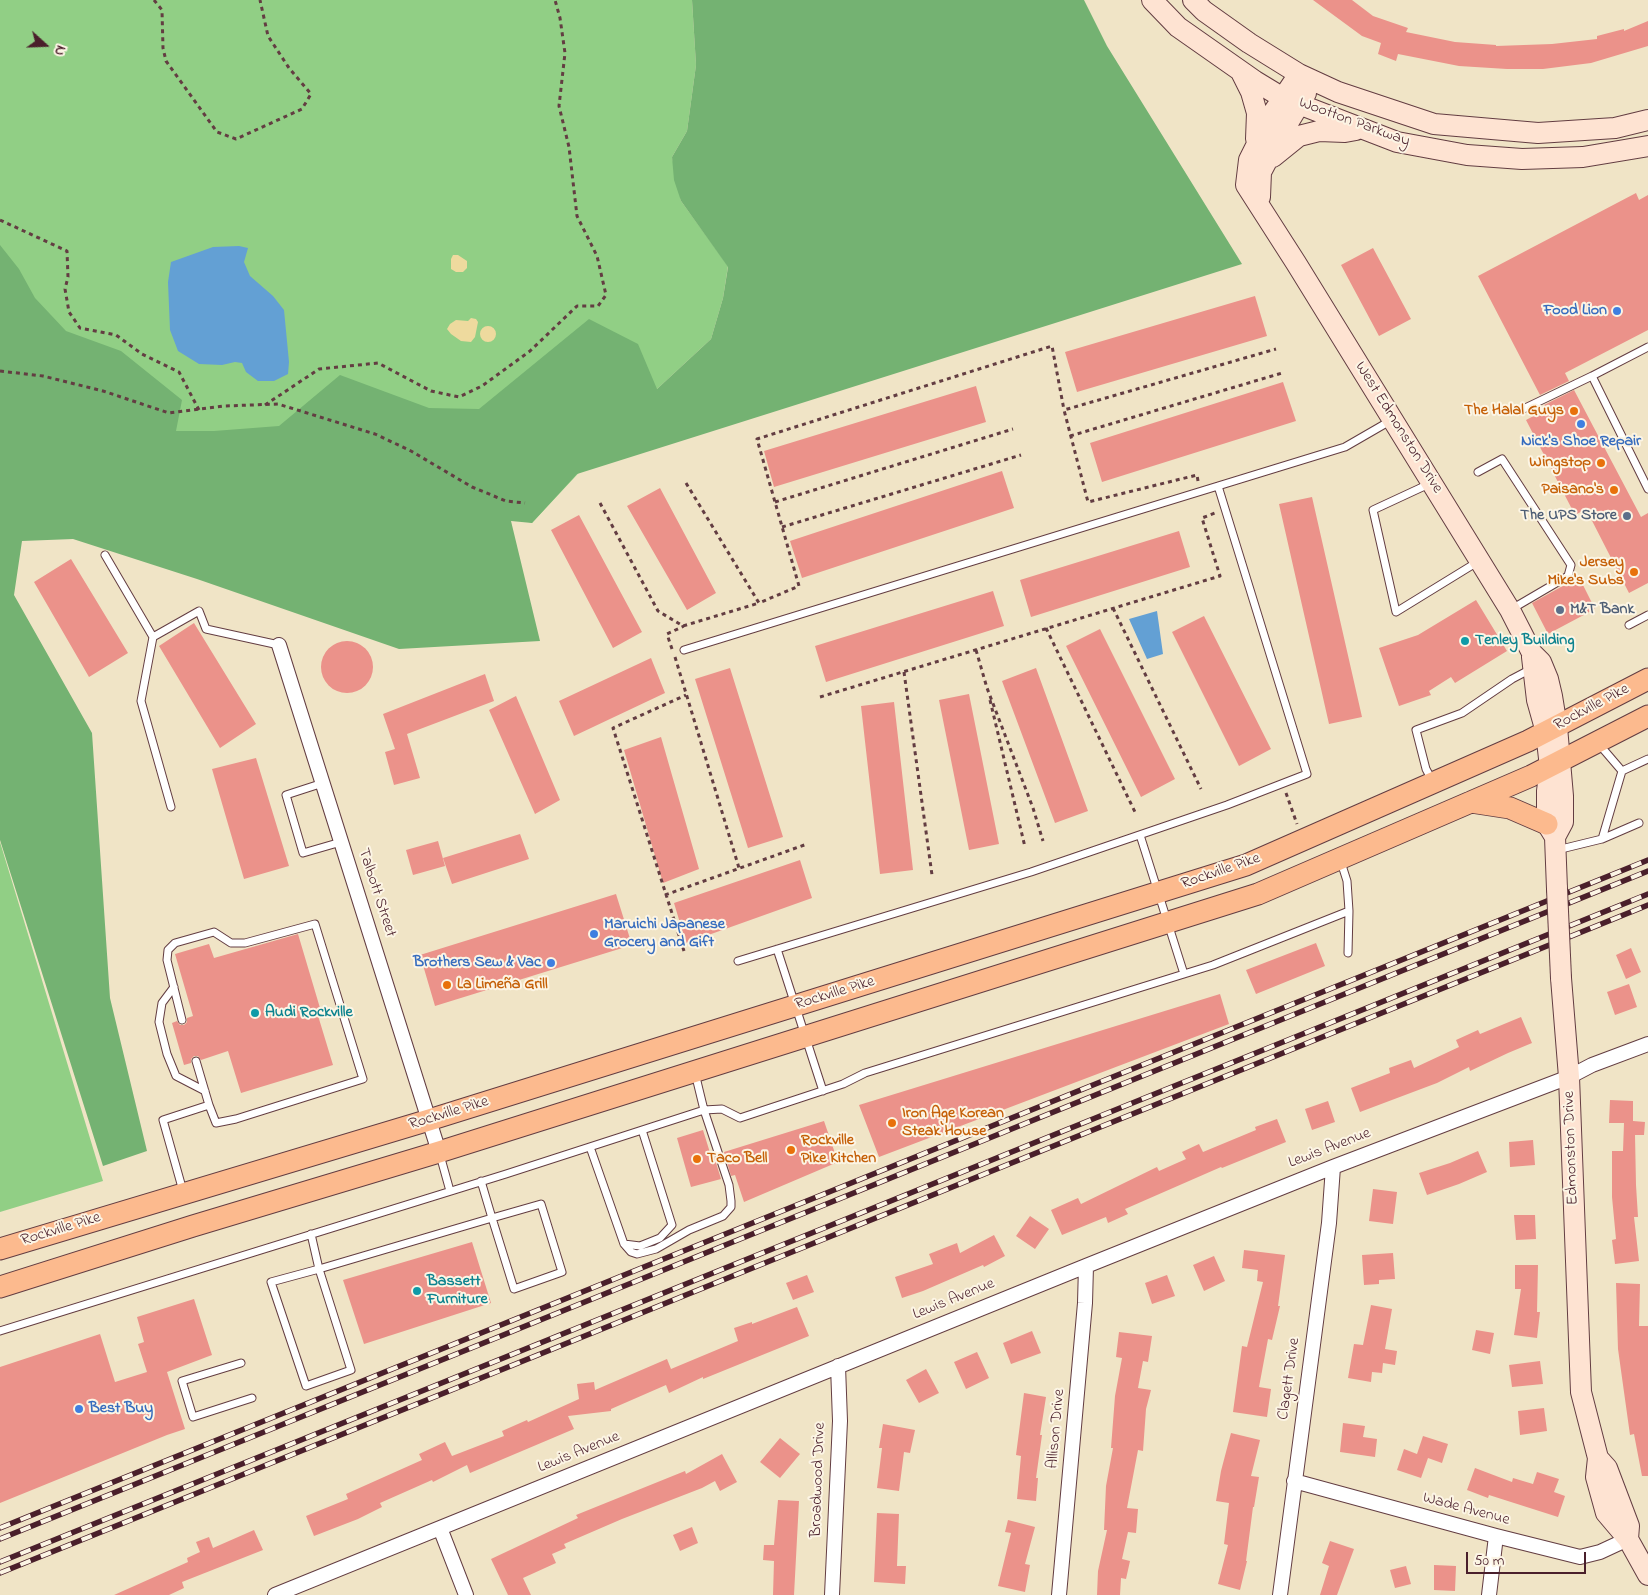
<!DOCTYPE html>
<meta charset="utf-8">
<style>
body{margin:0}
#map{position:relative;width:1648px;height:1595px;overflow:hidden;background:#f0e4c6;font-family:"Indie Flower",sans-serif}
canvas{display:block}
.north{position:absolute;left:20px;top:20px;width:50px;height:50px;-webkit-text-stroke:4px #fcf5e5;paint-order:stroke;rotate:110deg;font-size:14px;font-weight:700;line-height:20px;text-align:center;color:#4a1f2b}
.north::after{content:'';display:block;margin:auto;width:18px;height:22px;background:#4a1f2b;clip-path:polygon(50% 0,100% 100%,50% 72%,0 100%)}
.scale{position:absolute;left:1466px;top:1552px;width:120px;height:22px;box-sizing:border-box;border:2px solid #4a1f2b;border-top:0;padding-left:6px;font-size:15px;line-height:18px;white-space:nowrap;color:#4a1f2b;-webkit-text-stroke:4px #fcf5e5;paint-order:stroke}
</style>
<div id="map">
<canvas width="1648" height="1595"></canvas>
<div class="north">N</div>
<div class="scale">50 m</div>
</div>
<script>
const ctx = document.querySelector('canvas').getContext('2d');
ctx.lineJoin = 'round';
function fill(path, color) { ctx.fillStyle = color; ctx.fill(path, 'evenodd'); }
const poly = rows => new Path2D(rows.map(r => 'M' + r).join(''));
function stroke(path, color, width, dash) { ctx.strokeStyle = color; ctx.lineWidth = width; ctx.lineCap = dash ? 'butt' : 'round'; ctx.setLineDash(dash || []); ctx.stroke(path); }
function label(font, color, halo, rows, align = 'center') {
  ctx.font = font + ' "Indie Flower",sans-serif'; ctx.lineWidth = 4; ctx.setLineDash([]); ctx.textBaseline = 'middle'; ctx.strokeStyle = halo; ctx.fillStyle = color; for (const [text, x, y, turn = 0] of rows) {
    ctx.save(); ctx.translate(x, y); ctx.rotate((+turn || 0) * Math.PI / 180); ctx.textAlign = isNaN(turn) ? turn : align; if (halo) ctx.strokeText(text, 0, 0); ctx.fillText(text, 0, 0); ctx.restore();
  }
}
const green = poly([
 [0,0,692,0,696,65,687,131,672,157,681,201,728,266,723,298,711,339,657,389,532,523,214,431,175,431,0,418],
 [0,842,103,1181,0,1212]
]);
const forest = poly([
 [692,0,1084,0,1107,46,1242,264,577,474,532,523,511,521,540,641,399,649,197,579,73,539,22,541,14,595,92,733,110,998,147,1151,103,1166,0,840,0,245,19,269,35,298,66,331,121,351,182,400,176,431,214,431,279,426,340,375,429,408,479,409,589,319,638,344,657,389,711,339,723,298,728,267,681,201,674,180,672,157,687,131,696,65]
]);
const sand = poly([
 [453,255,458,255,467,261,467,268,463,272,456,272,451,269,451,259],
 [471,318,476,319,478,322,475,337,471,342,461,341,451,334,447,329,450,324,456,320,468,321],
 '480 334a8 8 0 1 1 16 0a8 8 0 1 1-16 0Z'
]);
const water = poly([
 [239,246,248,248,244,262,250,276,273,296,284,310,289,362,288,374,274,381,258,381,246,372,242,363,235,362,222,365,199,364,178,351,170,330,168,282,171,262,213,247],
 [1157,611,1163,654,1147,659,1129,619]
]);
const building = poly([
 [1313,0,1352,0,1373,16,1408,28,1406,32,1455,42,1496,45,1496,46,1552,44,1597,39,1597,36,1624,29,1624,31,1648,21,1648,46,1591,63,1543,69,1507,69,1459,66,1398,54,1396,61,1378,54,1381,43,1362,36],
 [1636,193,1639,200,1648,195,1648,330,1565,373,1569,381,1540,395,1478,276],
 [1373,248,1411,319,1379,336,1341,265],
 [1255,296,1267,336,1077,392,1065,352],
 [1283,382,1296,421,1102,482,1090,443],
 [976,386,986,422,774,487,764,451],
 [1574,390,1641,517,1648,513,1648,583,1629,593,1586,509,1575,515,1526,420,1547,409,1544,405],
 [1002,471,1014,508,802,578,790,541],
 [660,488,716,593,687,610,627,506],
 [1312,497,1362,717,1329,724,1279,504],
 [579,515,642,632,613,648,551,530],
 [1179,531,1190,567,1031,617,1020,580],
 [71,559,128,653,89,677,34,582],
 [1579,577,1595,609,1548,634,1532,603],
 [993,591,1004,626,826,682,815,646],
 [1476,600,1507,651,1455,683,1451,677,1429,691,1431,695,1399,706,1379,648,1418,635],
 [1204,616,1271,749,1239,766,1172,632],
 [194,623,256,724,220,748,159,646],
 [1100,629,1175,779,1141,797,1066,646],
 '321 667a26 26 0 1 1 52 0a26 26 0 1 1-52 0Z',
 [651,658,665,693,574,736,559,701],
 [730,668,783,837,748,848,695,679],
 [1036,668,1088,811,1055,823,1002,681],
 [485,674,494,701,407,734,420,778,394,785,385,752,395,749,383,714],
 [969,694,999,844,969,850,939,700],
 [516,696,560,800,535,814,489,710],
 [894,702,913,870,880,874,861,706],
 [661,737,699,869,663,883,624,750],
 [256,758,289,866,244,879,212,769],
 [520,834,529,859,452,884,443,858],
 [438,841,445,866,413,875,406,850],
 [800,860,812,898,686,943,674,903],
 [616,894,632,945,435,1006,420,955],
 [298,934,320,1008,316,1009,333,1065,241,1093,228,1051,201,1060,198,1056,194,1056,191,1059,191,1063,184,1065,172,1023,177,1021,180,1025,184,1025,187,1022,187,1018,193,1016,175,954,209,944,214,958],
 [1316,943,1325,966,1256,994,1246,970],
 [1631,948,1641,972,1626,979,1616,955],
 [1629,984,1637,1007,1615,1015,1607,992],
 [1220,994,1229,1024,879,1157,859,1105],
 [1521,1017,1532,1043,1508,1053,1470,1071,1469,1067,1437,1083,1360,1112,1351,1088,1390,1073,1389,1068,1411,1060,1414,1068,1459,1047,1456,1040,1478,1030,1480,1034],
 [1610,1100,1633,1101,1633,1121,1645,1122,1644,1135,1635,1135,1636,1185,1638,1217,1634,1217,1639,1261,1615,1264,1612,1240,1616,1239,1612,1197,1612,1151,1623,1151,1624,1123,1609,1123],
 [1328,1101,1335,1122,1312,1130,1305,1109],
 [1277,1119,1286,1142,1222,1168,1221,1167,1125,1209,1128,1214,1108,1223,1106,1217,1062,1235,1051,1210,1078,1198,1081,1204,1157,1167,1159,1171,1186,1159,1182,1152,1199,1144,1203,1152,1256,1130,1255,1127],
 [824,1121,838,1162,744,1202,735,1175,731,1176,724,1152],
 [703,1130,711,1156,714,1156,721,1179,691,1187,677,1138],
 [1533,1140,1535,1165,1510,1167,1509,1142],
 [1478,1151,1487,1172,1459,1184,1427,1195,1419,1173,1450,1163],
 [1373,1189,1397,1192,1393,1224,1369,1221],
 [1514,1215,1535,1215,1536,1239,1516,1240],
 [1030,1216,1049,1229,1035,1249,1016,1236],
 [994,1235,1005,1256,984,1267,983,1265,923,1291,902,1298,895,1277,933,1264,929,1254,957,1243,960,1253],
 [472,1242,491,1303,364,1344,343,1280],
 [1244,1250,1285,1255,1278,1306,1280,1306,1272,1340,1268,1339,1259,1387,1271,1389,1267,1417,1233,1412,1242,1346,1247,1347,1263,1282,1257,1281,1258,1270,1242,1268],
 [1393,1253,1395,1279,1379,1280,1379,1284,1364,1285,1362,1255],
 [1214,1256,1225,1281,1204,1291,1193,1265],
 [1515,1265,1538,1265,1537,1312,1540,1312,1537,1338,1514,1335,1521,1289,1515,1289],
 [807,1275,814,1292,793,1300,786,1283],
 [1167,1275,1175,1296,1152,1304,1145,1283],
 [1616,1283,1640,1284,1639,1326,1648,1326,1648,1476,1642,1476,1634,1434,1630,1435,1618,1349],
 [194,1299,212,1355,167,1372,185,1429,167,1435,0,1503,0,1367,100,1334,115,1382,147,1372,138,1344,144,1342,137,1317],
 [1371,1305,1392,1309,1385,1349,1397,1351,1395,1365,1383,1363,1382,1373,1372,1372,1371,1382,1348,1378,1354,1344,1363,1345],
 [797,1307,809,1336,703,1379,703,1377,669,1393,666,1385,611,1409,611,1411,568,1416,574,1429,470,1473,467,1465,433,1482,432,1480,380,1503,382,1507,358,1519,314,1536,306,1516,348,1499,346,1494,422,1460,419,1454,445,1442,452,1456,504,1436,502,1431,527,1420,528,1422,579,1399,577,1384,594,1382,595,1390,667,1359,671,1369,738,1341,734,1328,752,1322,752,1324],
 [1476,1330,1494,1333,1490,1354,1472,1350],
 [1032,1331,1041,1353,1011,1364,1003,1343],
 [1119,1332,1152,1336,1148,1362,1143,1361,1138,1388,1151,1390,1146,1409,1143,1451,1138,1450,1127,1508,1138,1509,1136,1533,1128,1532,1122,1559,1130,1561,1126,1579,1121,1578,1120,1595,1097,1595,1098,1571,1107,1530,1104,1530,1106,1486,1113,1448,1111,1448,1115,1396,1122,1358,1116,1357],
 [977,1352,989,1378,966,1389,954,1362],
 [1540,1361,1543,1384,1512,1387,1509,1365],
 [926,1369,939,1393,919,1403,906,1380],
 [1024,1393,1046,1397,1040,1435,1042,1435,1036,1478,1038,1478,1036,1501,1017,1499,1021,1456,1016,1455],
 [1544,1408,1547,1431,1520,1435,1518,1411],
 [1343,1423,1365,1426,1363,1437,1377,1439,1375,1457,1340,1452],
 [883,1424,915,1430,910,1453,904,1452,899,1491,877,1488,882,1448,879,1448],
 [1231,1433,1260,1440,1251,1476,1259,1477,1254,1507,1253,1507,1246,1561,1247,1561,1240,1590,1218,1584,1228,1545,1224,1544,1229,1503,1216,1501,1221,1471],
 [1423,1436,1448,1444,1442,1463,1428,1458,1421,1478,1397,1470,1404,1449,1417,1454],
 [780,1438,800,1454,780,1478,760,1462],
 [722,1454,737,1482,720,1491,715,1481,702,1488,622,1519,564,1544,566,1548,552,1554,556,1563,523,1578,531,1595,508,1595,491,1559,578,1518,576,1515,685,1471,686,1474],
 [1475,1468,1512,1482,1513,1478,1533,1484,1537,1472,1559,1479,1554,1492,1565,1496,1558,1517,1489,1495,1488,1498,1467,1490],
 [778,1500,799,1501,794,1595,773,1595,774,1561,763,1560,764,1545,774,1545],
 [877,1513,899,1514,897,1566,906,1566,905,1584,874,1582],
 [1008,1520,1035,1527,1025,1564,1030,1565,1025,1592,998,1586,1011,1533,1005,1532],
 [692,1527,698,1543,680,1551,673,1535],
 [254,1530,263,1550,182,1582,184,1588,169,1595,114,1595,188,1562,187,1558,200,1552,196,1542,209,1537,213,1548],
 [1330,1541,1354,1549,1337,1595,1320,1595,1329,1566,1322,1563],
 [1434,1565,1456,1566,1455,1591,1434,1590],
 [1406,1566,1411,1584,1395,1588,1390,1570]
]);
const path = poly([
 [154,0,162,10,163,48,166,61,217,132,236,139,302,109,311,94,289,68,268,36,260,0],
 [0,220,67,251,68,277,65,289,69,312,80,328,116,335,142,354,179,372,199,410],
 [0,371,43,376,103,391,169,413,224,406,278,404,375,434,411,451,472,487,506,501,525,503],
 [265,405,319,369,378,363,431,391,459,397,482,386,530,351,577,306,598,306,606,295,597,256,577,216,569,147,559,106,565,53,560,18,555,0],
 [1070,436,1282,373],
 [1198,481,1197,475,1088,502,1064,410,1276,349],
 [686,483,759,603,799,586,757,439,1052,346,1064,410],
 [775,502,1013,429],
 [600,503,658,611,683,626,759,603],
 [782,527,1021,455],
 [1113,608,1201,789],
 [1046,628,1135,812],
 [672,649,667,634,684,626],
 [976,650,987,688,1033,808,1043,841],
 [675,657,739,868],
 [904,672,932,875],
 [820,697,1220,576,1202,518,1215,513],
 [990,700,1025,847],
 [1286,793,1297,824],
 [665,895,807,844],
 [684,951,613,728,686,695]
]);
const lane = poly([
 [1592,376,1648,347],
 [1519,411,1592,376,1648,489],
 [1478,472,1502,459,1571,565,1568,576,1510,610],
 [1429,484,1373,510,1396,612,1479,561],
 [105,555,153,637,199,611,206,629,279,645],
 [1629,625,1648,615],
 [153,637,141,701,171,807],
 [684,650,1345,447,1390,421],
 [1599,743,1604,750,1622,771,1648,759],
 [1432,780,1426,769,1416,730,1462,713,1512,679,1531,669],
 [323,783,286,795,303,853,341,842],
 [1140,835,1184,974],
 [1602,839,1622,771],
 [1557,850,1602,839,1639,823],
 [777,949,823,1091],
 [1348,953,1349,911],
 [738,961,1031,872,1227,805,1307,774,1218,486],
 [174,987,162,1003,159,1022,167,1054,176,1076,205,1091],
 [182,1020,167,960,168,950,175,943,214,932,231,943,245,943,315,924,363,1079,236,1119,216,1123,209,1105],
 [590,1147,624,1244,640,1246,660,1238,672,1225,642,1130],
 [440,1155,450,1191],
 [183,1191,163,1120,209,1105,196,1061],
 [311,1234,319,1269,351,1370,306,1386,271,1282,319,1269,492,1218,541,1204,562,1272,514,1289,492,1218,481,1181],
 [624,1244,631,1252,637,1254,656,1249,689,1230,723,1216,731,1207,731,1201,729,1185,704,1110,722,1109,740,1118,843,1084,865,1073,1213,965,1349,911,1347,881,1341,862],
 [0,1331,506,1174,704,1110,695,1073],
 [241,1363,182,1381,193,1417,252,1398]
]);
const street = poly([
 [279,645,439,1152],
 [1294,1481,1496,1536,1580,1557,1600,1552,1628,1539],
 [440,1528,466,1595],
 [275,1595,1086,1266,1333,1167,1569,1077,1592,1065,1648,1044],
 [832,1595,840,1421,838,1366],
 [1059,1595,1085,1303,1086,1266],
 [1280,1595,1329,1223,1333,1167],
 [1489,1595,1496,1536]
]);
const secondary = poly([
 [1152,0,1178,27,1255,81,1283,98,1397,142,1467,155,1522,159,1583,157,1648,146],
 [1193,0,1204,11,1249,43,1299,74,1338,92,1434,124,1538,133,1615,128,1648,120],
 [1241,72,1251,92,1257,113,1256,139],
 [1299,74,1272,114,1249,160,1246,185,1296,263,1510,610,1532,653,1541,662,1548,679,1552,696,1557,727,1563,796,1563,822,1555,837],
 [1273,157,1299,136,1319,131,1345,132,1356,130],
 [1260,197,1261,172,1279,138,1306,93],
 [1532,657,1537,700,1546,732,1550,767,1547,791,1547,824,1555,837,1557,889],
 [1561,978,1569,1077,1581,1392,1598,1458,1596,1477,1606,1513,1628,1539,1648,1575],
 [1598,1458,1607,1468,1629,1526,1628,1539]
]);
const primary = poly([
 [1471,802,1510,808,1547,824],
 [0,1249,429,1120,1246,865,1528,741,1648,679],
 [0,1287,193,1226,439,1152,1258,894,1531,776,1648,716]
]);
const rail = poly([
 [0,1528,1648,860],
 [0,1539,1648,871],
 [0,1562,1648,894],
 [0,1573,1648,905]
]);
const secondaryBridge = poly([
 [1557,889,1561,978]
]);
const markers = [
 [1617,311,5,"#3f7fe0"],
 [1574,411,5,"#e8710a"],
 [1581,424,5,"#3f7fe0"],
 [1601,463,5,"#e8710a"],
 [1614,490,5,"#e8710a"],
 [1627,516,5,"#5c6f8a"],
 [1634,572,5,"#e8710a"],
 [1560,610,5,"#5c6f8a"],
 [1465,641,5,"#0f9aa8"],
 [594,934,5,"#3f7fe0"],
 [551,963,5,"#3f7fe0"],
 [447,985,5,"#e8710a"],
 [255,1013,5,"#0f9aa8"],
 [892,1123,5,"#e8710a"],
 [791,1150,5,"#e8710a"],
 [697,1159,5,"#e8710a"],
 [417,1291,5,"#0f9aa8"],
 [79,1409,5,"#3f7fe0"]
];
const streetNames = [
 ["Wootton Parkway",1354,123,20],
 ["West Edmonston Drive",1398,428,58],
 ["Rockville Pike",1592,708,-28],
 ["Rockville Pike",1221,872,-19],
 ["Talbott Street",376,893,72],
 ["Rockville Pike",835,994,-17],
 ["Rockville Pike",449,1114,-17],
 ["Edmonston Drive",1572,1148,-92],
 ["Lewis Avenue",1330,1149,-21],
 ["Rockville Pike",61,1230,-17],
 ["Lewis Avenue",954,1300,-22],
 ["Clagett Drive",1290,1379,-82],
 ["Allison Drive",1057,1429,-85],
 ["Lewis Avenue",579,1453,-22],
 ["Broadwood Drive",819,1480,-88],
 ["Wade Avenue",1466,1510,15]
];
const shopNames = [
 ["Food Lion",1607,311],
 ["Nick's Shoe Repair",1581,442,"center"],
 ["Maruichi Japanese",604,925,"left"],
 ["Grocery and Gift",604,943,"left"],
 ["Brothers Sew & Vac",541,963],
 ["Best Buy",89,1409,"left"]
];
const foodNames = [
 ["The Halal Guys",1564,411],
 ["Wingstop",1591,463],
 ["Paisano's",1604,490],
 ["Jersey",1624,563],
 ["Mike's Subs",1624,581],
 ["La Limeña Grill",457,985,"left"],
 ["Iron Age Korean",902,1114,"left"],
 ["Steak House",902,1132,"left"],
 ["Rockville",801,1141,"left"],
 ["Pike Kitchen",801,1159,"left"],
 ["Taco Bell",707,1159,"left"]
];
const serviceNames = [
 ["The UPS Store",1617,516],
 ["M&T Bank",1570,610,"left"]
];
const cultureNames = [
 ["Tenley Building",1475,641],
 ["Audi Rockville",265,1013],
 ["Bassett",427,1282],
 ["Furniture",427,1300]
];
fill(green, '#91cf85');
fill(forest, '#74b272');
fill(sand, '#eeda9e');
fill(water, '#63a0d4');
fill(building, '#eb928a');
stroke(lane, '#633d42', 9);
stroke(street, '#633d42', 16);
stroke(secondary, '#633d42', 22);
stroke(primary, '#633d42', 23);
stroke(path, '#633d42', 3, [4, 4]);
stroke(lane, '#fff', 7);
stroke(street, '#fff', 14);
stroke(secondary, '#fee3d2', 20);
stroke(primary, '#fcba8e', 21);
stroke(rail, '#4a1f2b', 5.5);
stroke(rail, '#fcf5e5', 4, [11]);
stroke(secondaryBridge, '#633d42', 22, []);
stroke(secondaryBridge, '#fee3d2', 20);
for (const [x, y, r, color] of markers) { const dot = new Path2D(); dot.arc(x, y, r, 0, 2 * Math.PI); ctx.fillStyle = color; ctx.fill(dot); stroke(dot, '#fcf5e5', 2); }
label('16px', '#4a1f2b', '#fcf5e5', streetNames);
label('bold 16px', '#366cbe', '#fcf5e5', shopNames, 'right');
label('bold 16px', '#c56008', '#fcf5e5', foodNames, 'right');
label('bold 16px', '#4e5e75', '#fcf5e5', serviceNames, 'right');
label('bold 16px', '#0d838f', '#fcf5e5', cultureNames, 'left');
</script>
